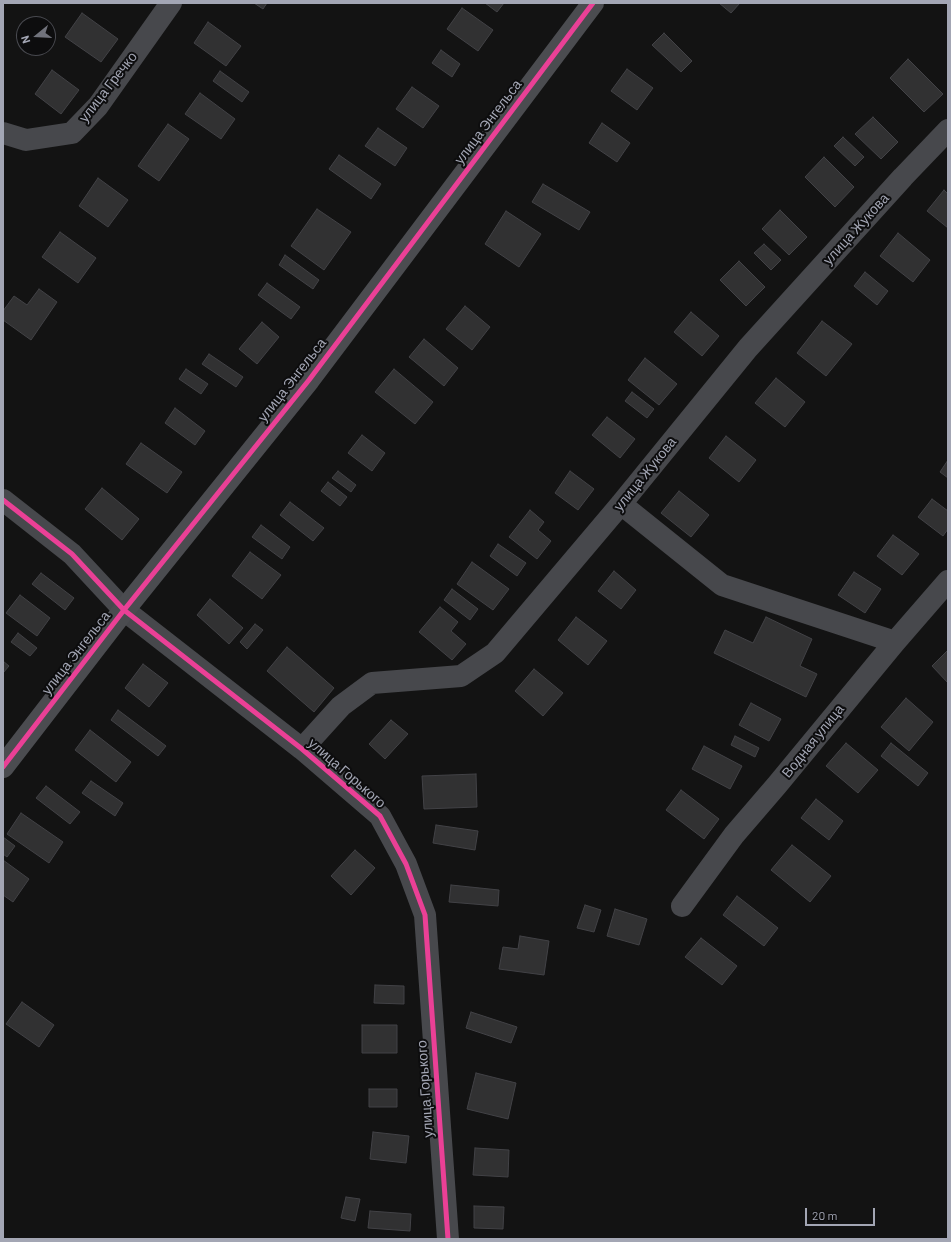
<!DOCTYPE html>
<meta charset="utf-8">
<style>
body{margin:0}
#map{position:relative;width:951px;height:1242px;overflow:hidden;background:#131313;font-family:Barlow,sans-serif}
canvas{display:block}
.frame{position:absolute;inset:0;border:4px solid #a3a6b4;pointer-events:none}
.north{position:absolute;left:16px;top:16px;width:40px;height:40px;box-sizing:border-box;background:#0d0d0e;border:1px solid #494a50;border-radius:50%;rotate:252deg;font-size:11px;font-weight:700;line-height:16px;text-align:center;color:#a3a6b4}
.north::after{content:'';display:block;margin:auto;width:14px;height:18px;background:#71737c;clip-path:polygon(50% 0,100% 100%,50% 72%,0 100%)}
.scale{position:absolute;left:805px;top:1208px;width:70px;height:18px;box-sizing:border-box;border:2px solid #a3a6b4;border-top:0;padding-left:5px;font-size:12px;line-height:14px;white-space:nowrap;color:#a3a6b4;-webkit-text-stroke:3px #0d0d0e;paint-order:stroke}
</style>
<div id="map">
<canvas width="951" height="1242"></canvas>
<div class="frame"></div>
<div class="north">N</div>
<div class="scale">20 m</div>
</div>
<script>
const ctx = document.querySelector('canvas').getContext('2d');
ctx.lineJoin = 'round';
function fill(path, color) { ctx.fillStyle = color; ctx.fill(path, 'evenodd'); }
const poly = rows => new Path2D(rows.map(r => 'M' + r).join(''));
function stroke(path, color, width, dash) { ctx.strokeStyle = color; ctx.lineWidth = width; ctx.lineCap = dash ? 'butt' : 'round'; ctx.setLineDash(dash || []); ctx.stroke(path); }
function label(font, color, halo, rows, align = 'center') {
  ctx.font = font + ' Barlow,sans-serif'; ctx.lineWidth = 4; ctx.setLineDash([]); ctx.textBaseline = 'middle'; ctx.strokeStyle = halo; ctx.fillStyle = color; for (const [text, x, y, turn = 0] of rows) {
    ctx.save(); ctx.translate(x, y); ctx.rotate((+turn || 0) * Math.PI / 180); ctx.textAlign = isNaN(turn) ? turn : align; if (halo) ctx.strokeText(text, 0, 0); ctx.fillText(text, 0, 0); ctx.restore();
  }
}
const building = poly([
 [254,3,267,3,263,9,254,3],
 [485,3,504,3,497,12,485,3],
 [719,3,740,3,731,13,719,3],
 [462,8,493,30,478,51,447,29,462,8],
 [82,13,118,39,101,62,65,37,82,13],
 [208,22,241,46,226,66,194,43,208,22],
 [664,33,692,61,681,72,652,45,664,33],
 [441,50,460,64,452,77,432,63,441,50],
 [908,59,943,94,924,112,890,78,908,59],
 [627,69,653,88,637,110,611,91,627,69],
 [52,70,79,90,61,114,35,94,52,70],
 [220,71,249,92,242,102,213,81,220,71],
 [412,87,439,106,423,128,396,109,412,87],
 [200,93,235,119,221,139,185,114,200,93],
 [873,117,898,142,881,159,855,134,873,117],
 [602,123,630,143,617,162,589,143,602,123],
 [168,124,189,139,159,181,138,166,168,124],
 [378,128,407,148,395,166,365,146,378,128],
 [843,137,864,157,855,166,834,146,843,137],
 [339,155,381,184,371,199,329,169,339,155],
 [824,157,854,187,835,207,805,177,824,157],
 [98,178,128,200,108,227,79,206,98,178],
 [543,184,590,212,579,230,532,202,543,184],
 [944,190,948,194,948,228,927,211,944,190],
 [317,209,351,232,324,270,291,246,317,209],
 [780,210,807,237,789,255,762,229,780,210],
 [506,211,541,234,519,267,485,244,506,211],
 [60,232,96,258,78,283,42,257,60,232],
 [898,233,930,260,913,282,880,256,898,233],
 [764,244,781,260,771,270,754,253,764,244],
 [285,255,319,280,313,289,279,265,285,255],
 [739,261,765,287,746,306,720,280,739,261],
 [865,272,888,291,877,305,854,286,865,272],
 [267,283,300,307,291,319,258,295,267,283],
 [39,289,57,302,31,340,3,320,3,311,14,296,27,305,39,289],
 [465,306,490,327,472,350,446,329,465,306],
 [691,312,719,336,702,356,674,332,691,312],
 [822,321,852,344,826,376,797,353,822,321],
 [262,322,279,337,257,364,239,349,262,322],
 [424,339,458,368,444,386,409,357,424,339],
 [209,354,243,377,236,387,202,364,209,354],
 [645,358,677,384,659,405,628,380,645,358],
 [186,369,208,384,201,394,179,379,186,369],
 [394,369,433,402,415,424,375,392,394,369],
 [776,378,805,402,785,427,755,403,776,378],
 [632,392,654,409,647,418,625,401,632,392],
 [175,408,205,431,195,445,165,423,175,408],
 [607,417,635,439,620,458,592,435,607,417],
 [362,435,385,453,372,471,348,453,362,435],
 [726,436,756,460,739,482,709,458,726,436],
 [141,443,182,472,167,493,126,464,141,443],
 [948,460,948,478,940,472,948,460],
 [338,471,356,485,351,492,332,478,338,471],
 [570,471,594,489,578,510,555,493,570,471],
 [328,482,347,497,340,506,321,491,328,482],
 [102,488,139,519,122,540,85,509,102,488],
 [679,491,709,515,691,537,661,513,679,491],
 [932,499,948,511,948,529,943,536,918,517,932,499],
 [290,502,324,528,313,541,280,515,290,502],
 [530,510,544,522,538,530,551,541,537,559,509,537,530,510],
 [261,525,290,547,282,559,252,537,261,525],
 [893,535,919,554,902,575,877,556,893,535],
 [498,544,526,563,517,576,490,556,498,544],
 [250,552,281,575,262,599,232,576,250,552],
 [472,562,509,589,493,610,457,584,472,562],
 [614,571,636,590,621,609,598,591,614,571],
 [854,572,881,589,865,613,838,595,854,572],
 [41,573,74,598,65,610,32,584,41,573],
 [452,589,478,609,470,620,444,600,452,589],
 [20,595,50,618,37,636,6,613,20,595],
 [210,599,243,628,229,644,197,615,210,599],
 [440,607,458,622,451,631,466,644,452,660,419,632,440,607],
 [576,617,607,641,588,665,558,640,576,617],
 [766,617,812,639,800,666,817,674,806,697,714,653,725,630,753,643,766,617],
 [255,624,263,630,247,649,240,642,255,624],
 [18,633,37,648,30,656,11,642,18,633],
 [287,647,334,688,314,712,267,671,287,647],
 [948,650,948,683,932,666,948,650],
 [3,661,9,666,3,673,3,661],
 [143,664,168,683,149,707,125,688,143,664],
 [534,669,563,693,543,716,515,691,534,669],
 [906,698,933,722,909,751,881,727,906,698],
 [751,703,781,719,769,741,739,725,751,703],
 [118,710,166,746,158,756,111,720,118,710],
 [391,720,408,734,385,759,369,744,391,720],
 [90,730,131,762,116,782,75,750,90,730],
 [735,736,759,748,755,757,731,745,735,736],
 [846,743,878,770,858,793,826,766,846,743],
 [891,743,928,773,918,786,881,756,891,743],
 [704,746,742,766,730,789,692,769,704,746],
 [476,774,477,807,424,809,422,776,476,774],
 [91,781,123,803,115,816,82,793,91,781],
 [46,786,80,812,70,824,36,798,46,786],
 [681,790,719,819,704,839,666,810,681,790],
 [816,799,843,821,829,840,801,818,816,799],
 [21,813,63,842,49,863,7,834,21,813],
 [436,825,478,831,475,850,433,843,436,825],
 [3,837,15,846,7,857,3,854,3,837],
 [792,845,831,876,810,902,771,870,792,845],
 [355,850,375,868,351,895,331,876,355,850],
 [3,860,29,879,13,902,3,895,3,860],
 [451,885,499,890,498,906,449,902,451,885],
 [737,896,778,928,764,946,723,915,737,896],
 [585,905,601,910,594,932,577,928,585,905],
 [615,909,647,919,639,945,607,936,615,909],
 [520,936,549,941,544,975,499,969,503,947,518,949,520,936],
 [701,938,737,966,722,985,685,957,701,938],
 [375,985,404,986,404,1004,374,1003,375,985],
 [22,1002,54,1025,39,1047,6,1024,22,1002],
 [471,1012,517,1027,511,1043,466,1028,471,1012],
 [362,1025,397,1025,397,1053,362,1053,362,1025],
 [476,1073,516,1083,508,1119,467,1109,476,1073],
 [369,1089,397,1089,397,1107,369,1107,369,1089],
 [373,1132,409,1136,406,1163,370,1159,373,1132],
 [475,1148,509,1150,508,1177,473,1175,475,1148],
 [346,1197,360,1199,355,1221,341,1218,346,1197],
 [474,1206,504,1207,503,1229,474,1228,474,1206],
 [370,1211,411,1214,410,1231,368,1228,370,1211]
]);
const street = poly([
 [3,133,26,140,72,133,98,106,171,3],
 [3,500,72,554,124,610,302,749,380,816,406,864,425,915,448,1239],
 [621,504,722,585,895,642],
 [302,749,341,706,372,683,461,676,495,653,621,504,748,348,903,177,948,130],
 [682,906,734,835,777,785,895,642,948,581]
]);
const secondary = poly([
 [3,767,124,610,309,380,593,3]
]);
const cycleway = poly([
 [3,500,72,554,124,610,302,749,380,816,406,864,425,915,448,1239],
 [3,767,124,610,309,380,593,3]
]);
const streetNames = [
 ["улица Гречко",108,87,-52],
 ["улица Энгельса",488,122,-53],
 ["улица Жукова",856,229,-48],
 ["улица Энгельса",292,380,-52],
 ["улица Жукова",645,474,-51],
 ["улица Энгельса",76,653,-52],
 ["Водная улица",813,741,-51],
 ["улица Горького",347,773,41],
 ["улица Горького",425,1089,-94]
];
fill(building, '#313132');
stroke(building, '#424246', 1);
stroke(street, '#47484c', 22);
stroke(secondary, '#4b4c50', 22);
stroke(cycleway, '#ea4096', 5);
label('14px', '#a3a6b4', '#0d0d0e', streetNames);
</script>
